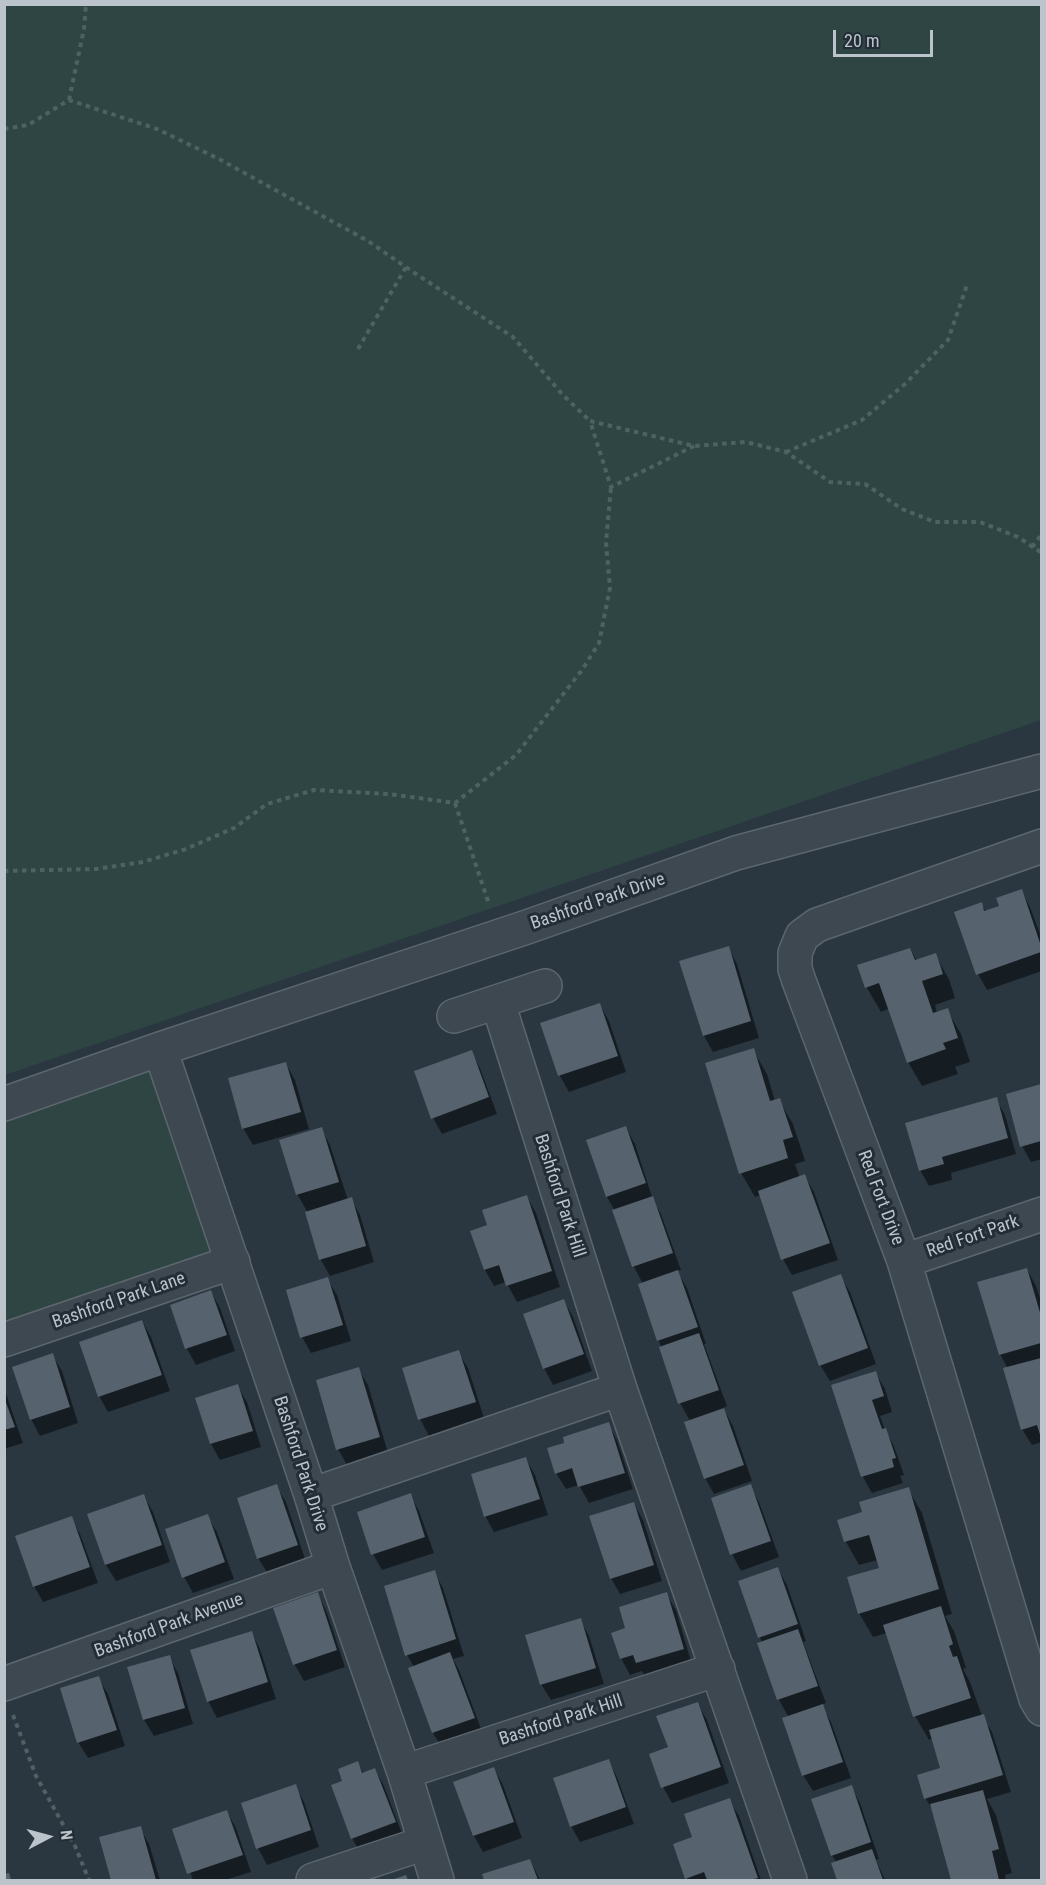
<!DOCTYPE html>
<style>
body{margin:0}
#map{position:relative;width:1046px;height:1885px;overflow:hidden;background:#2a3741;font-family:"Roboto Condensed",sans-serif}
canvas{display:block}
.frame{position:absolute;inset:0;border:6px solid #bbc3cb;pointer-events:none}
.north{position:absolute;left:18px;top:1807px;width:60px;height:60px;-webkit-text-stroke:4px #232d36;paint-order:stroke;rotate:84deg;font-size:16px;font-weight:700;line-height:24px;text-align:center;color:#bbc3cb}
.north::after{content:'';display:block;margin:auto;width:21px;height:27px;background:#bbc3cb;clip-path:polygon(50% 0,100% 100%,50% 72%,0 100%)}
.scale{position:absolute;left:833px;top:30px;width:100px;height:27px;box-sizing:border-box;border:3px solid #bbc3cb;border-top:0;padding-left:8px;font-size:18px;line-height:21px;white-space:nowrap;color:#bbc3cb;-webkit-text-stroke:4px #232d36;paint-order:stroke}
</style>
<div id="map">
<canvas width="1046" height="1885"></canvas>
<div class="frame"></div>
<div class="north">N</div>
<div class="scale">20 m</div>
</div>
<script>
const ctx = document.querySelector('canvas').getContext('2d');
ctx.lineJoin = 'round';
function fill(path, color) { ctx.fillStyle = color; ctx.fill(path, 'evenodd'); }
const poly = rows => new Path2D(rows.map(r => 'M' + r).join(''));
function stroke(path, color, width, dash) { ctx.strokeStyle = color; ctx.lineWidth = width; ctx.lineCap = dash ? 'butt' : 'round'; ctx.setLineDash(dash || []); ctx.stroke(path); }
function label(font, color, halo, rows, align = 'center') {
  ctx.font = font + ' "Roboto Condensed",sans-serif'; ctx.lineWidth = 6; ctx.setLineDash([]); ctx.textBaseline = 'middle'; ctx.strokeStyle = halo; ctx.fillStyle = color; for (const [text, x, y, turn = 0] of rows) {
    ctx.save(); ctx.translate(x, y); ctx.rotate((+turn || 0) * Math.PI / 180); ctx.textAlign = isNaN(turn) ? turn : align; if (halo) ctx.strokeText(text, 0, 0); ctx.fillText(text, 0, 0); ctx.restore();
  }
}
const green = poly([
 [4,5,1041,5,1041,720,5,1075],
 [160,1049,233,1262,5,1339,4,1103]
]);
const shadow = poly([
 [1021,890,1030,907,1042,939,1042,971,987,990,978,974,981,904,986,912,1001,907],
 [728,947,737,964,759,1038,713,1052,704,1036],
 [910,949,917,961,935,955,949,979,955,998,935,1005,937,1013,947,1010,961,1034,970,1062,955,1067,958,1074,922,1086,908,1062,890,1008,881,1012,867,988,859,966],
 [600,1005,609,1021,626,1072,569,1092,560,1076,542,1024],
 [753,1050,767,1074,775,1101,779,1100,793,1124,805,1161,795,1164,800,1178,805,1176,814,1192,838,1260,792,1275,783,1259,761,1195,755,1197,741,1173],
 [471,1052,480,1068,497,1114,442,1134,433,1118],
 [286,1064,295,1080,309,1129,253,1145,243,1128],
 [1042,1085,1042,1159,1031,1162,1022,1146,1008,1095],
 [996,1099,1005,1115,1016,1154,951,1173,952,1180,929,1186,920,1170],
 [626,1128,635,1144,653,1200,661,1214,681,1270,677,1271,687,1288,706,1344,704,1344,727,1406,723,1408,733,1426,752,1481,714,1494,705,1478,690,1421,680,1403,640,1285,643,1284,634,1267,615,1211,607,1197,588,1141],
 [321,1129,330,1145,348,1200,351,1199,360,1215,374,1262,330,1276,321,1260,306,1213,308,1213,297,1194],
 [527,1197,536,1213,560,1287,517,1302,506,1282,494,1286,485,1270,472,1232,489,1226],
 [1027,1269,1036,1286,1042,1304,1042,1442,1032,1445,1022,1429,1008,1369,1000,1354],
 [840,1276,850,1292,876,1364,830,1381,820,1365],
 [327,1279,337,1295,351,1341,311,1353,302,1337],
 [211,1292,220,1308,235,1351,196,1365,187,1349,172,1306],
 [564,1301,573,1317,592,1371,553,1385,544,1368],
 [142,1321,151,1337,170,1391,108,1412,99,1396],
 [458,1352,468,1368,484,1418,429,1436,420,1419],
 [52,1355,62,1371,78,1423,40,1436,31,1419],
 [358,1369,368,1385,388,1453,347,1465,338,1449],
 [875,1372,885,1389,892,1412,880,1416,885,1430,894,1446,904,1475,900,1476,903,1483,872,1493,863,1477,833,1386],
 [237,1386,247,1402,261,1447,220,1460,211,1444],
 [4,1388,23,1443,4,1449],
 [608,1424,617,1440,633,1489,589,1503,579,1485,566,1489,556,1473,566,1444],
 [526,1459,535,1475,548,1515,494,1532,485,1516],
 [276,1486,286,1502,306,1562,268,1574,258,1558],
 [750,1486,759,1502,779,1557,741,1571,732,1554],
 [908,1489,922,1513,952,1614,945,1616,954,1631,966,1668,963,1669,970,1682,982,1716,992,1732,1011,1792,987,1799,996,1815,1012,1873,1005,1875,1006,1880,952,1880,934,1813,926,1799,919,1776,942,1769,933,1738,929,1740,915,1716,887,1633,873,1637,859,1613,881,1569,878,1560,859,1565,846,1542,864,1513],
 [410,1495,419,1511,434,1553,382,1570,373,1554],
 [144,1496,153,1512,170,1562,116,1581,106,1565,89,1515],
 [634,1504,643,1520,662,1581,620,1594,611,1578],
 [207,1516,217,1532,234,1579,193,1593,184,1577],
 [71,1518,80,1534,98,1583,43,1602,34,1586],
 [778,1569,787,1585,806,1641,803,1642,826,1703,821,1705,831,1722,851,1778,813,1791,803,1775,789,1718,779,1700,759,1644,762,1643,740,1582],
 [434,1572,443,1588,464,1656,453,1659,459,1670,483,1734,443,1749,433,1733,410,1668,414,1667,407,1655],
 [317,1594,326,1610,345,1667,304,1681,295,1665,275,1609],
 [666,1594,676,1610,692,1665,646,1679,642,1671,630,1675,621,1658,627,1629],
 [580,1620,589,1636,604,1684,551,1700,541,1684],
 [251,1632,260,1649,276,1699,217,1718,208,1701],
 [169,1657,178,1673,193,1724,154,1736,144,1720],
 [98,1678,108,1694,125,1746,88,1758,78,1742],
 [697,1703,707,1720,729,1783,672,1803,663,1787],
 [608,1760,617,1777,634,1824,580,1842,571,1826],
 [357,1763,364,1774,375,1770,384,1786,404,1839,361,1854,352,1838,344,1782],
 [494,1769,503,1785,522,1838,483,1852,474,1836,455,1783],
 [295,1786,304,1802,319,1847,267,1865,258,1848,243,1804],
 [851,1786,860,1803,879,1859,876,1860,885,1880,839,1880,833,1863,836,1862,832,1855],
 [729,1800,739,1816,761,1880,688,1880,687,1878,693,1838],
 [227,1812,236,1828,251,1872,225,1880,193,1880,174,1829],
 [140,1828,149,1844,160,1880,113,1880,101,1838],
 [530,1860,540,1880,486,1880,484,1875]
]);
const building = poly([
 [1022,889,1041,946,1041,952,976,975,954,912,982,902,984,911,999,906,996,898],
 [729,946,751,1021,703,1036,679,961],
 [910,948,915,960,936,953,943,974,922,981,933,1013,948,1008,958,1038,943,1043,946,1049,907,1063,879,983,865,988,857,965],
 [600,1003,618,1056,558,1076,540,1023],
 [754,1048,770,1101,780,1098,793,1137,783,1140,788,1158,739,1174,705,1063],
 [472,1050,489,1097,431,1119,414,1071],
 [286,1062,301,1112,242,1129,228,1078],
 [1041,1084,1041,1141,1020,1147,1006,1094],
 [997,1097,1008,1138,942,1157,944,1164,919,1171,905,1123],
 [626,1126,646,1183,606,1197,586,1140],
 [322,1127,339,1182,296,1195,279,1140],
 [805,1174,830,1243,781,1260,758,1191],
 [527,1195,552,1271,506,1286,499,1265,484,1270,470,1231,487,1225,482,1210],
 [653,1196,673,1253,632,1267,612,1210],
 [352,1197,366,1246,319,1260,305,1212],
 [1027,1268,1041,1316,1041,1343,999,1355,977,1282],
 [678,1270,698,1327,657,1341,638,1284],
 [841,1274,868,1348,819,1366,792,1292],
 [328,1277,343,1325,300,1338,286,1290],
 [211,1290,227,1335,185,1349,170,1305],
 [564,1299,584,1354,543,1369,523,1314],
 [142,1320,162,1375,98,1397,79,1342],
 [699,1333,719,1390,678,1404,659,1347],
 [459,1350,476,1402,418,1420,402,1368],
 [53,1353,70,1407,30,1420,12,1367],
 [1041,1358,1041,1438,1037,1425,1021,1430,1003,1368],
 [359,1367,380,1437,336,1450,316,1380],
 [876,1371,884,1396,872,1400,882,1429,886,1428,896,1458,892,1459,894,1467,861,1477,831,1385],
 [238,1384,253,1431,210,1444,195,1398],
 [4,1397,15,1427,4,1430],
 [724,1408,744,1465,704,1479,684,1422],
 [609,1422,625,1473,578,1487,572,1468,555,1474,547,1448,564,1443,563,1437],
 [526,1457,540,1499,484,1517,471,1474],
 [277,1484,298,1545,257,1559,237,1498],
 [751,1484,771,1541,730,1555,711,1498],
 [909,1487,939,1589,858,1614,847,1577,879,1568,869,1535,844,1542,837,1520,862,1512,859,1502],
 [411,1493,425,1537,371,1555,357,1512],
 [144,1494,162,1545,105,1565,87,1514],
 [634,1502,654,1565,610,1579,589,1516],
 [208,1514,225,1562,182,1578,165,1529],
 [72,1516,90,1567,33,1587,15,1536],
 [778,1567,798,1624,758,1638,738,1581],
 [435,1570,456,1639,405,1656,384,1586],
 [318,1592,337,1650,293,1665,273,1608],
 [667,1592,684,1649,636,1663,633,1655,620,1659,611,1633,625,1628,619,1607],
 [941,1606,953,1644,949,1646,953,1657,957,1656,971,1698,913,1717,883,1625],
 [581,1618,596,1668,540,1685,525,1635],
 [798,1629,818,1686,777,1700,757,1643],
 [252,1631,268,1682,207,1702,190,1650],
 [450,1652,475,1718,432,1733,408,1668],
 [170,1655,185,1708,143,1720,127,1667],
 [99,1676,117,1730,77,1743,60,1688],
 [698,1702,721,1767,661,1788,649,1754,668,1747,656,1716],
 [823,1704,843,1762,802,1776,782,1718],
 [984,1714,1003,1775,924,1799,917,1775,940,1768,929,1730],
 [609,1759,626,1807,570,1827,553,1778],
 [358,1761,362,1773,375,1768,396,1822,351,1839,331,1785,342,1781,338,1769],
 [494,1767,514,1822,473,1836,453,1782],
 [296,1784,311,1830,256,1849,241,1803],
 [852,1785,871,1842,831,1856,811,1799],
 [983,1790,999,1849,992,1851,999,1880,951,1880,930,1804],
 [730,1798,758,1878,750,1880,707,1880,704,1872,685,1879,673,1844,692,1837,684,1814],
 [227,1810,243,1855,187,1874,172,1829],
 [141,1826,156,1880,111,1880,99,1837],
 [872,1849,883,1880,837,1880,831,1863],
 [530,1859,538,1880,484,1880,482,1874],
 [9,1873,11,1880,4,1880,4,1874],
 [406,1875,408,1880,391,1880]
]);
const path = poly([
 [69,100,84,29,86,4],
 [4,129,28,125,69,100,157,129,219,159,368,241,413,272,513,337,562,394,590,421],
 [358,349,406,267],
 [694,446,611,487,590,421,694,446,746,442,786,452,830,482,865,484,902,509,935,522,980,522,1018,537,1042,553],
 [786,452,862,420,905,384,948,340,967,285],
 [1032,547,1042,534],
 [455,803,489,904],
 [4,871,96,869,143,862,186,849,234,828,267,804,314,790,389,794,455,803,516,755,582,670,599,643,610,588,606,543,611,487],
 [13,1715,36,1776,75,1846,89,1880]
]);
const street = poly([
 [1042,846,817,925,802,936,795,953,795,969,799,981,904,1261,1036,1699,1042,1709],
 [498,1003,620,1389,790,1880],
 [454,1016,545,986],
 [160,1049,311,1495,333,1567,404,1772,437,1880],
 [4,1104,160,1049,527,927,736,853,1042,771],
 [904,1261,1042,1214],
 [4,1340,233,1262],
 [311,1495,620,1389],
 [4,1684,333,1567],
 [404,1772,718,1669],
 [313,1880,425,1843]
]);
const streetNames = [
 ["Bashford Park Drive",598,902,-19],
 ["Bashford Park Hill",559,1196,72],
 ["Red Fort Drive",880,1198,69],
 ["Red Fort Park",973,1237,-19],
 ["Bashford Park Lane",119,1301,-19],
 ["Bashford Park Drive",300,1464,72],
 ["Bashford Park Avenue",169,1626,-20],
 ["Bashford Park Hill",561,1721,-18]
];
fill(green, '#2f4544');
fill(shadow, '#0007');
fill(building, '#56626e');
stroke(street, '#5c666e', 36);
stroke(path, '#4e6262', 4, [4.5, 4.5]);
stroke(street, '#3e4851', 33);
label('18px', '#bbc3cb', '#232d36', streetNames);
</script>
